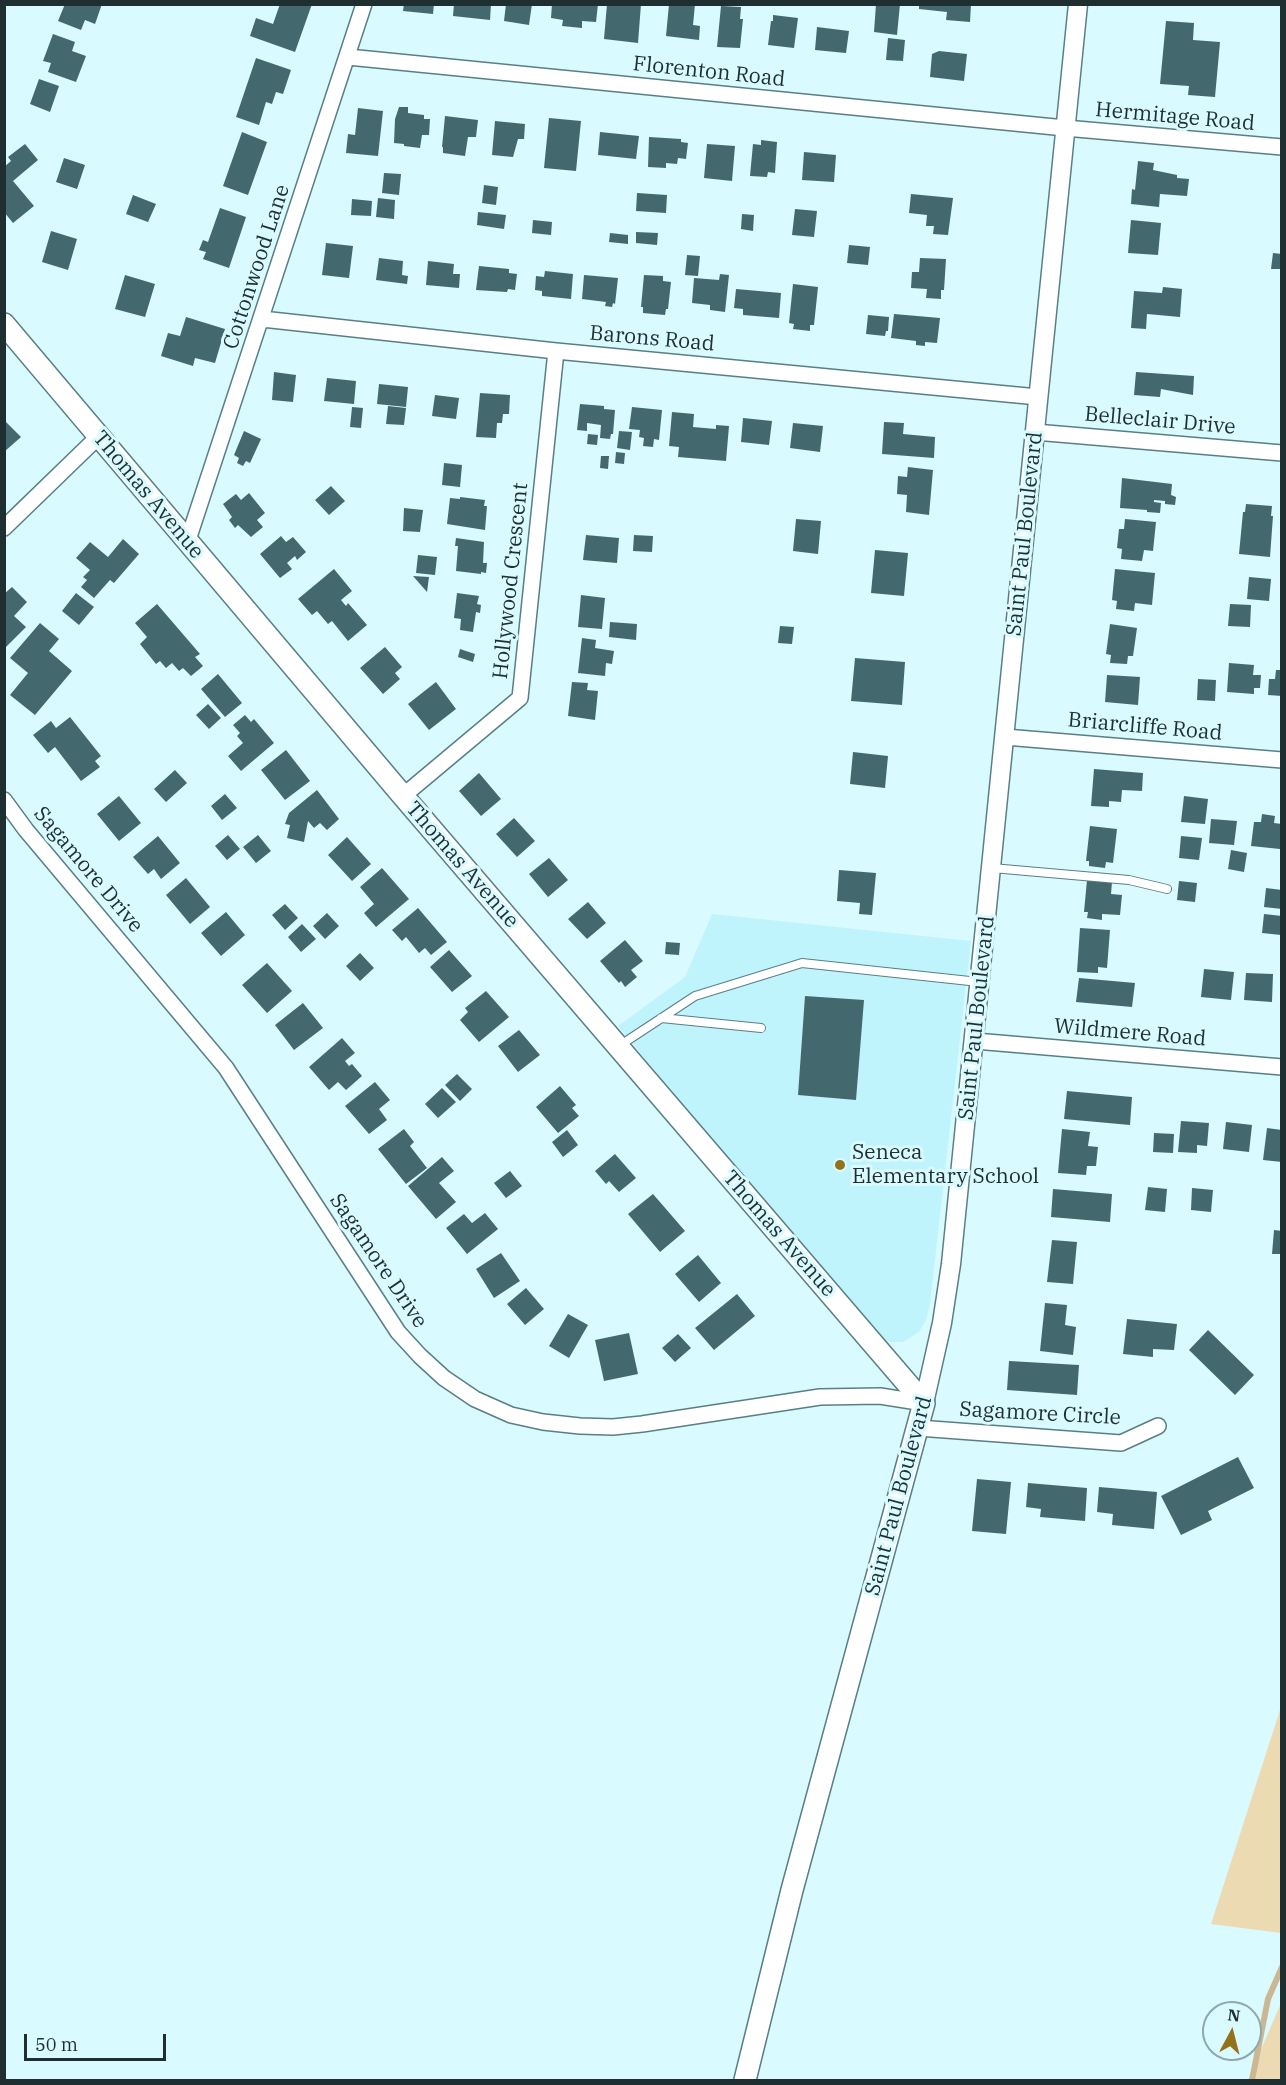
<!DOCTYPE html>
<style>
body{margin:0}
#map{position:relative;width:1286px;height:2085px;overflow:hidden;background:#d9faff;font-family:"IBM Plex Serif",serif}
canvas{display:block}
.frame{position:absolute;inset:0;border:6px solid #1e2e31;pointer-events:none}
.north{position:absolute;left:1202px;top:2001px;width:60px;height:60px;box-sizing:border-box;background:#d9faff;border:2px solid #8ea8ad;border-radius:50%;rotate:7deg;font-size:16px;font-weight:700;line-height:24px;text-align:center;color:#1e2e31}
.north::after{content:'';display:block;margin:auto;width:21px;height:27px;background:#947219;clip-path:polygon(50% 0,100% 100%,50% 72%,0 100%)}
.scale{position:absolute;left:24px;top:2034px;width:142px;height:27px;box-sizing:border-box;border:3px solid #1e2e31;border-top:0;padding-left:8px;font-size:18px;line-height:21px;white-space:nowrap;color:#1e2e31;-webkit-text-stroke:4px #d9faff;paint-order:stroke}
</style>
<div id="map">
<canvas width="1286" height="2085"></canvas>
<div class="frame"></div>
<div class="north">N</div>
<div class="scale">50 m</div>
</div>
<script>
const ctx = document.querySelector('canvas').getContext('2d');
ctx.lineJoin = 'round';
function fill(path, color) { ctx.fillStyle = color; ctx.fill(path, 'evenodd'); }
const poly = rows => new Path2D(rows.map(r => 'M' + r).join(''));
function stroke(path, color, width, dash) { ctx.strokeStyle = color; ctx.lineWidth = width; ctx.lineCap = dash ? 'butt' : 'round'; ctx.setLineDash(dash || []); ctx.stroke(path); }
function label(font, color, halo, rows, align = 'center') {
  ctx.font = font + ' "IBM Plex Serif",serif'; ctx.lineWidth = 6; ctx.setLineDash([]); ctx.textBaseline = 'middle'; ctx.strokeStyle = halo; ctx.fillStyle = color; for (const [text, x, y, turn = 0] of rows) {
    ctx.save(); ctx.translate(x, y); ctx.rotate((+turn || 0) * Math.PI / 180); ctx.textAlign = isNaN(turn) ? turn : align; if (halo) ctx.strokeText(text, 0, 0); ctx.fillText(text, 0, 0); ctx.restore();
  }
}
const built = poly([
 [712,914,971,941,930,1304,926,1320,919,1332,903,1342,891,1342,879,1339,869,1330,618,1026,685,977]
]);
const green = poly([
 [1281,1707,1281,1933,1211,1924],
 [1281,2003,1281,2080,1248,2080]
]);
const stream = poly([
 [1252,2080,1268,1999,1282,1967]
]);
const building = poly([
 [65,4,102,4,95,24,85,20,81,30,58,21],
 [280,4,312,4,295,52,250,36,256,18,273,24],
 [404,4,434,4,433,14,403,11],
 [454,4,491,4,490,20,453,16],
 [506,4,532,4,529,25,504,21],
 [552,4,598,4,596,22,582,21,582,28,562,26,563,20,551,18],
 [607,4,641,4,638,43,604,39],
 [669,4,695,4,693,25,700,26,699,40,666,36],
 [876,4,900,4,897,35,874,32],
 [919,4,971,4,970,22,946,20,947,12,919,9],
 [721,6,741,7,740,19,743,19,740,48,717,47],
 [773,15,798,18,794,48,768,45,771,21,773,21],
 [1166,21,1194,23,1193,40,1220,42,1215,97,1188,95,1189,86,1160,84],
 [817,27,849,31,846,53,815,50],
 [53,34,75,42,72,51,86,56,76,82,48,72,51,63,43,61],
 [888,38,905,40,903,61,886,60],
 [939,51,967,54,964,81,930,77,932,54],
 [256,58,291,70,283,94,276,92,272,104,266,102,259,125,236,117],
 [39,79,59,86,50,112,30,104],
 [399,107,408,107,408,113,424,115,424,119,430,119,429,135,422,135,420,148,404,146,404,144,394,143,395,119],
 [358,108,383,111,378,156,346,153,348,134,355,135],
 [445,116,478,120,476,137,468,137,465,156,443,153,443,147,442,147],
 [549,118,581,121,576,171,544,168],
 [495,121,525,124,524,139,518,139,513,157,492,155],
 [242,132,267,142,248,195,223,186],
 [600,132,639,136,636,159,598,155],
 [649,137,681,139,681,142,688,143,686,159,678,158,677,164,666,163,666,168,648,167],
 [761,140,777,142,775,173,768,172,767,177,750,176,753,144,761,145],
 [25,144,38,160,13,181,34,206,13,223,4,212,4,167,11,161,8,157],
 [707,144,735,146,732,181,704,178],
 [804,152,836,155,834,182,802,180],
 [64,158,85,165,77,189,56,182],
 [1138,161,1154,163,1153,170,1177,175,1177,178,1189,179,1187,196,1160,194,1159,207,1131,204,1132,189,1135,190],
 [384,173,401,174,399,195,382,193],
 [484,185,498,187,496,205,482,203],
 [637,193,667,195,666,213,636,211],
 [911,194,953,198,948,235,933,234,934,226,926,226,927,215,909,213],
 [133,195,156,204,148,222,126,214],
 [378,198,395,200,394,219,376,217],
 [352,199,372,201,371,216,351,215],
 [220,208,246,217,229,268,203,259,206,252,199,250,203,240,208,242],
 [795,209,817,211,814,237,792,235],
 [478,212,506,215,504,229,477,225],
 [742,214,754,215,753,231,741,229],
 [533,220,552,222,551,235,532,233],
 [1131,220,1161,223,1158,255,1128,253],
 [51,231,77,239,68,270,42,262],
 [636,232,658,233,657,245,636,243],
 [610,233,628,235,628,244,609,242],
 [326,243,353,246,349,278,322,275],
 [849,245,870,247,868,265,847,263],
 [1273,253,1282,254,1282,269,1271,269],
 [687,255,700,256,698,276,685,275],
 [379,258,403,261,402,275,408,276,407,284,376,280],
 [920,258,946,259,944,290,941,290,941,299,926,298,927,289,911,288,912,272,919,272],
 [428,261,454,264,453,274,460,274,459,288,426,285],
 [479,266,509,269,509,273,517,274,515,290,508,289,507,292,476,290],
 [545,271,573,274,571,299,542,296,542,291,535,290,536,276,544,277],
 [720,274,729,275,725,312,710,310,710,305,692,303,694,278,719,280],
 [125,275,155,284,145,317,115,309],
 [584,275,618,278,615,304,613,303,612,307,605,306,606,302,582,299],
 [644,275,663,276,663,281,671,282,668,309,666,309,665,315,643,313,643,307,641,307],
 [793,284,818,287,814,325,810,325,810,331,793,329,794,324,789,323],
 [1163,287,1182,289,1180,317,1147,314,1146,329,1131,328,1134,291,1162,293],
 [736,289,781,293,779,318,743,315,743,309,734,308],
 [894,314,940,318,937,343,925,342,925,346,916,345,916,341,891,338],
 [868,315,889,317,888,331,886,331,885,336,866,334],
 [186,317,225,329,215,363,195,358,193,366,161,356,168,333,180,336],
 [274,372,296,375,293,402,272,400],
 [1136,372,1194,376,1193,395,1161,389,1160,397,1134,395],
 [327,378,356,381,354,404,324,401],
 [379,384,408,387,406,407,377,404],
 [480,393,510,395,509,414,503,414,502,423,497,423,496,438,476,437],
 [435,395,459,398,456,419,432,416],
 [580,404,604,406,604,409,615,410,613,434,611,434,610,439,600,438,601,425,587,423,587,431,577,430],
 [388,406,406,408,404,425,386,424],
 [352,407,363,408,361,428,350,427],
 [632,407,662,410,659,440,654,439,653,447,643,446,644,438,639,437,640,430,629,429],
 [672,412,694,414,693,427,716,429,716,425,729,426,726,461,678,457,679,447,669,446],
 [743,418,772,421,769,445,741,442],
 [4,420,21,437,4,452],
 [884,422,904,423,903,434,935,437,934,458,882,454],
 [793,423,823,426,820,452,790,448],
 [244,431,261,439,250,463,246,461,243,466,237,463,239,458,234,455],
 [619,431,632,432,630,450,617,448],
 [588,434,598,435,597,445,587,444],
 [616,452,625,453,624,464,615,463],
 [601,456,609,456,608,469,600,468],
 [444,463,462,465,460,487,442,485],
 [908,467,933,470,929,515,906,512,907,495,897,494,898,476,907,477],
 [1122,478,1172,484,1171,495,1176,497,1175,505,1165,504,1165,501,1154,500,1154,502,1161,503,1160,513,1147,512,1147,510,1120,508],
 [331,486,345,501,329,515,315,500],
 [249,493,265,513,257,520,263,527,251,537,238,525,235,528,229,520,232,517,223,504,236,494,241,500],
 [460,497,485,500,484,506,487,506,485,530,447,524,450,498,460,499],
 [1246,504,1272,506,1271,516,1273,516,1270,557,1239,554,1243,512,1245,512],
 [404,508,423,510,420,532,403,531],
 [796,519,821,521,818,554,793,551],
 [1125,519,1156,522,1153,551,1144,550,1142,561,1121,559,1122,549,1117,548,1119,529,1124,529],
 [586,535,619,538,617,563,583,560],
 [634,535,653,536,652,552,633,551],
 [281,536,286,542,293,537,306,552,297,560,295,556,287,563,292,569,280,578,260,554],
 [456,538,484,542,483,563,487,563,486,573,481,572,481,574,456,571,458,546,455,546],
 [123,539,139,554,114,583,110,580,94,598,81,587,87,580,83,577,90,570,76,558,90,542,108,557],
 [875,550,908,553,904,596,871,593],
 [418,555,437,557,435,575,416,573],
 [334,569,352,591,341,600,346,606,348,603,367,625,348,641,332,621,328,624,317,611,312,615,298,599],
 [1115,569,1155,573,1152,605,1135,603,1134,611,1116,609,1117,601,1112,600],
 [413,576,429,577,427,592],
 [1249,577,1271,579,1269,601,1247,599],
 [12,587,27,602,14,616,26,627,6,647,4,594],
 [76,593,94,607,79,625,62,611],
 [457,593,479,596,477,604,481,605,480,613,476,612,473,632,460,630,461,619,454,618],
 [581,595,605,598,602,629,578,627],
 [157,604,200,654,195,657,203,666,191,676,183,668,179,671,172,663,166,668,160,661,156,664,140,644,147,637,135,623],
 [1230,604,1251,605,1250,627,1228,626],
 [610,622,637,624,636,640,609,637],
 [40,623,59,639,49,651,72,671,35,715,10,695,28,673,10,658],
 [1110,624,1137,628,1133,656,1128,656,1127,664,1110,663,1111,655,1106,654],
 [780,626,794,627,792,644,778,643],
 [582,638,596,640,595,648,614,651,612,664,606,663,605,676,578,673],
 [385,647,402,667,395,673,400,679,383,694,360,668],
 [460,649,475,654,473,662,458,657],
 [855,658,905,662,902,705,851,701],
 [1229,663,1254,665,1253,675,1261,675,1260,688,1254,688,1254,694,1227,692],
 [1276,670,1282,670,1282,696,1268,695,1269,679,1275,679],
 [218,674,242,703,225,717,201,689],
 [1107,675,1140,677,1138,705,1105,702],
 [1198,679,1216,680,1215,701,1197,700],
 [436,682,456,709,429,730,408,704],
 [572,682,588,683,587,690,598,691,595,720,568,716],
 [208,704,221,718,209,729,196,715],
 [245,715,251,722,254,719,274,743,241,771,228,756,243,743,237,736,240,733,233,725],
 [70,717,101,756,95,761,100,767,81,781,55,747,48,753,33,735,51,721,56,728],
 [286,750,310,781,285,800,261,770],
 [853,752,888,756,885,788,850,784],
 [1094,769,1143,773,1142,791,1122,790,1121,802,1109,801,1109,807,1091,806],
 [175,770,187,783,166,802,154,789],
 [479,773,501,799,481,816,459,791],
 [317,790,339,819,327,830,320,823,314,828,308,821,304,842,287,838,290,825,285,824,289,813],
 [225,794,237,808,222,820,211,806],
 [119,796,141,823,119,841,97,814],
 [1184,796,1208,799,1205,824,1181,822],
 [1262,814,1275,816,1274,823,1282,824,1280,849,1251,846,1254,822,1261,822],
 [514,818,535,841,517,857,496,834],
 [1211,819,1237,821,1234,845,1209,843],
 [1090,826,1117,829,1113,863,1106,862,1105,868,1089,866,1089,861,1086,861],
 [228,835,240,849,227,860,215,846],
 [258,835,271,851,256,863,243,847],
 [158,836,180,863,161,879,154,869,148,874,133,857],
 [1181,836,1202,838,1199,860,1179,858],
 [347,837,371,864,352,881,328,855],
 [1231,850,1247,853,1244,872,1228,869],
 [549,858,568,880,548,897,529,874],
 [382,868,409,899,376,927,364,913,374,904,360,887],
 [839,870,876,873,872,915,859,914,860,903,837,901],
 [186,878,210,907,190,924,166,895],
 [1087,880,1112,882,1111,894,1122,895,1120,915,1102,914,1102,920,1087,918,1088,912,1084,912],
 [1179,881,1197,883,1195,902,1177,900],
 [1266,888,1282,890,1282,909,1264,907],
 [588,902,606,923,587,939,568,919],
 [285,904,298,918,285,930,272,915],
 [418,908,447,942,431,955,425,948,419,953,406,937,402,941,392,930],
 [226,912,245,935,221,956,201,933],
 [327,913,339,926,325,939,313,926],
 [1264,914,1282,916,1281,935,1262,933],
 [302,924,316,939,301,952,288,937],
 [1080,928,1110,930,1107,968,1098,967,1098,973,1077,972],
 [625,940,643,961,631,970,637,977,625,987,621,981,619,983,600,961],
 [666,942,680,943,679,955,665,954],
 [449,950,472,976,452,992,430,967],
 [360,953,374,968,360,981,346,966],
 [267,963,292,991,267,1013,242,985],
 [1204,969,1234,972,1231,1000,1201,997],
 [1246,973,1273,974,1272,1002,1244,1000],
 [1079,978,1135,983,1132,1007,1076,1002],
 [486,991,509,1017,479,1042,460,1020,468,1012,465,1008],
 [805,996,864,1000,856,1100,798,1095],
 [303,1003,323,1028,294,1050,275,1025],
 [519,1030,540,1055,518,1072,498,1046],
 [342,1038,355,1053,345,1061,349,1066,352,1064,362,1076,346,1090,338,1082,329,1090,309,1067],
 [457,1074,472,1089,460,1101,445,1085],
 [375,1082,390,1100,379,1109,387,1120,369,1134,345,1106],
 [560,1086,576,1105,572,1108,579,1116,558,1133,536,1107],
 [442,1088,456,1102,438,1118,425,1104],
 [1067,1091,1132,1097,1130,1125,1064,1119],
 [1181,1121,1209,1123,1207,1146,1197,1145,1197,1153,1178,1152],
 [1226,1122,1252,1125,1249,1152,1223,1149],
 [1267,1128,1282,1130,1282,1162,1263,1160],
 [404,1129,414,1142,410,1146,427,1168,406,1184,378,1149],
 [1062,1129,1090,1132,1088,1146,1098,1147,1096,1166,1087,1166,1086,1175,1058,1173],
 [567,1130,578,1145,563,1157,552,1142],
 [1154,1133,1174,1134,1173,1153,1153,1152],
 [615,1154,636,1178,619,1192,609,1181,606,1184,595,1171],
 [442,1157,454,1171,439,1183,456,1202,436,1219,408,1186],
 [510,1171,522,1186,506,1198,494,1183],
 [1148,1187,1167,1189,1165,1212,1145,1210],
 [1192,1188,1213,1190,1211,1212,1191,1210],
 [1053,1189,1112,1194,1110,1222,1051,1217],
 [653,1194,685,1231,660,1252,628,1214],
 [485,1213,498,1229,467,1254,446,1228,464,1214,472,1223],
 [1274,1230,1282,1231,1282,1254,1272,1254],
 [1052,1240,1077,1242,1073,1284,1047,1282],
 [501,1253,520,1281,494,1298,476,1269],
 [698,1255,721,1283,699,1302,675,1274],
 [526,1288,544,1309,525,1325,507,1304],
 [737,1294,755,1316,714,1350,695,1328],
 [1045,1303,1067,1305,1065,1325,1076,1327,1073,1355,1040,1351],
 [568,1314,588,1325,569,1358,549,1346],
 [1127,1319,1177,1324,1174,1350,1153,1349,1153,1357,1123,1354],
 [1208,1330,1254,1375,1235,1395,1189,1350],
 [629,1333,638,1374,604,1381,595,1340],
 [678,1334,691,1348,675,1362,662,1348],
 [1009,1361,1079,1365,1077,1395,1007,1390],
 [1238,1457,1254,1488,1208,1511,1212,1520,1181,1535,1161,1496],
 [977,1479,1011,1482,1006,1534,972,1531],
 [1028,1483,1087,1488,1085,1521,1040,1517,1041,1509,1026,1507],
 [1099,1487,1157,1492,1154,1529,1112,1525,1113,1514,1097,1512]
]);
const service = poly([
 [992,868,1129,880,1167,889],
 [661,1018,761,1028],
 [619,1046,695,996,802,963,979,982]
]);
const minor = poly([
 [348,57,1065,128,1282,147],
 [262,319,556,351,1038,397],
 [1035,432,1282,453],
 [4,528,99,436],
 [187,543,364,4],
 [1005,737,1282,760],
 [403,796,520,698,556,351],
 [4,800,26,830,226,1068,398,1332,420,1356,444,1378,475,1399,511,1415,543,1422,580,1426,613,1427,642,1424,820,1397,880,1396,924,1403],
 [975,1041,1282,1067],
 [918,1428,1121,1443,1158,1426]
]);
const tertiary = poly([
 [924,1403,942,1323,951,1264,1078,4]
]);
const secondary = poly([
 [4,324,403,796,924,1403,792,1890,745,2080]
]);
const markers = [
 [840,1165,6,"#947219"]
];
const streetNames = [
 ["Florenton Road",709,72,6],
 ["Hermitage Road",1175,117,5],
 ["Cottonwood Lane",257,267,-72],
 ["Barons Road",652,339,5],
 ["Belleclair Drive",1160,421,5],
 ["Thomas Avenue",148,495,50],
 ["Saint Paul Boulevard",1025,534,-84],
 ["Hollywood Crescent",511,581,-84],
 ["Briarcliffe Road",1145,727,5],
 ["Thomas Avenue",462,865,49],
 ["Sagamore Drive",88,870,50],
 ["Saint Paul Boulevard",977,1018,-84],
 ["Wildmere Road",1130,1033,5],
 ["Thomas Avenue",779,1234,49],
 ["Sagamore Drive",378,1261,56],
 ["Sagamore Circle",1040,1414,3],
 ["Saint Paul Boulevard",899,1496,-75]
];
const poiNames = [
 ["Seneca",852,1153],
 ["Elementary School",852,1177]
];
fill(built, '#c0f4fc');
fill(green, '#ecdab3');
stroke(stream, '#cbb892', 6);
fill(building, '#43696f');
stroke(service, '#597f85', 10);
stroke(minor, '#597f85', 18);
stroke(tertiary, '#597f85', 21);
stroke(secondary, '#597f85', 24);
stroke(service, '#fff', 8);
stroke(minor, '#fff', 15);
stroke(tertiary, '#fff', 18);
stroke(secondary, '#fff', 21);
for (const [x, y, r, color] of markers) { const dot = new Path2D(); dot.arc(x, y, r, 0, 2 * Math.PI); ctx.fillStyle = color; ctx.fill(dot); stroke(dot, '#d9faff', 2); }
label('21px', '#1e2e31', '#d9faff', streetNames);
label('21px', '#1e2e31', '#d9faff', poiNames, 'left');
</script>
